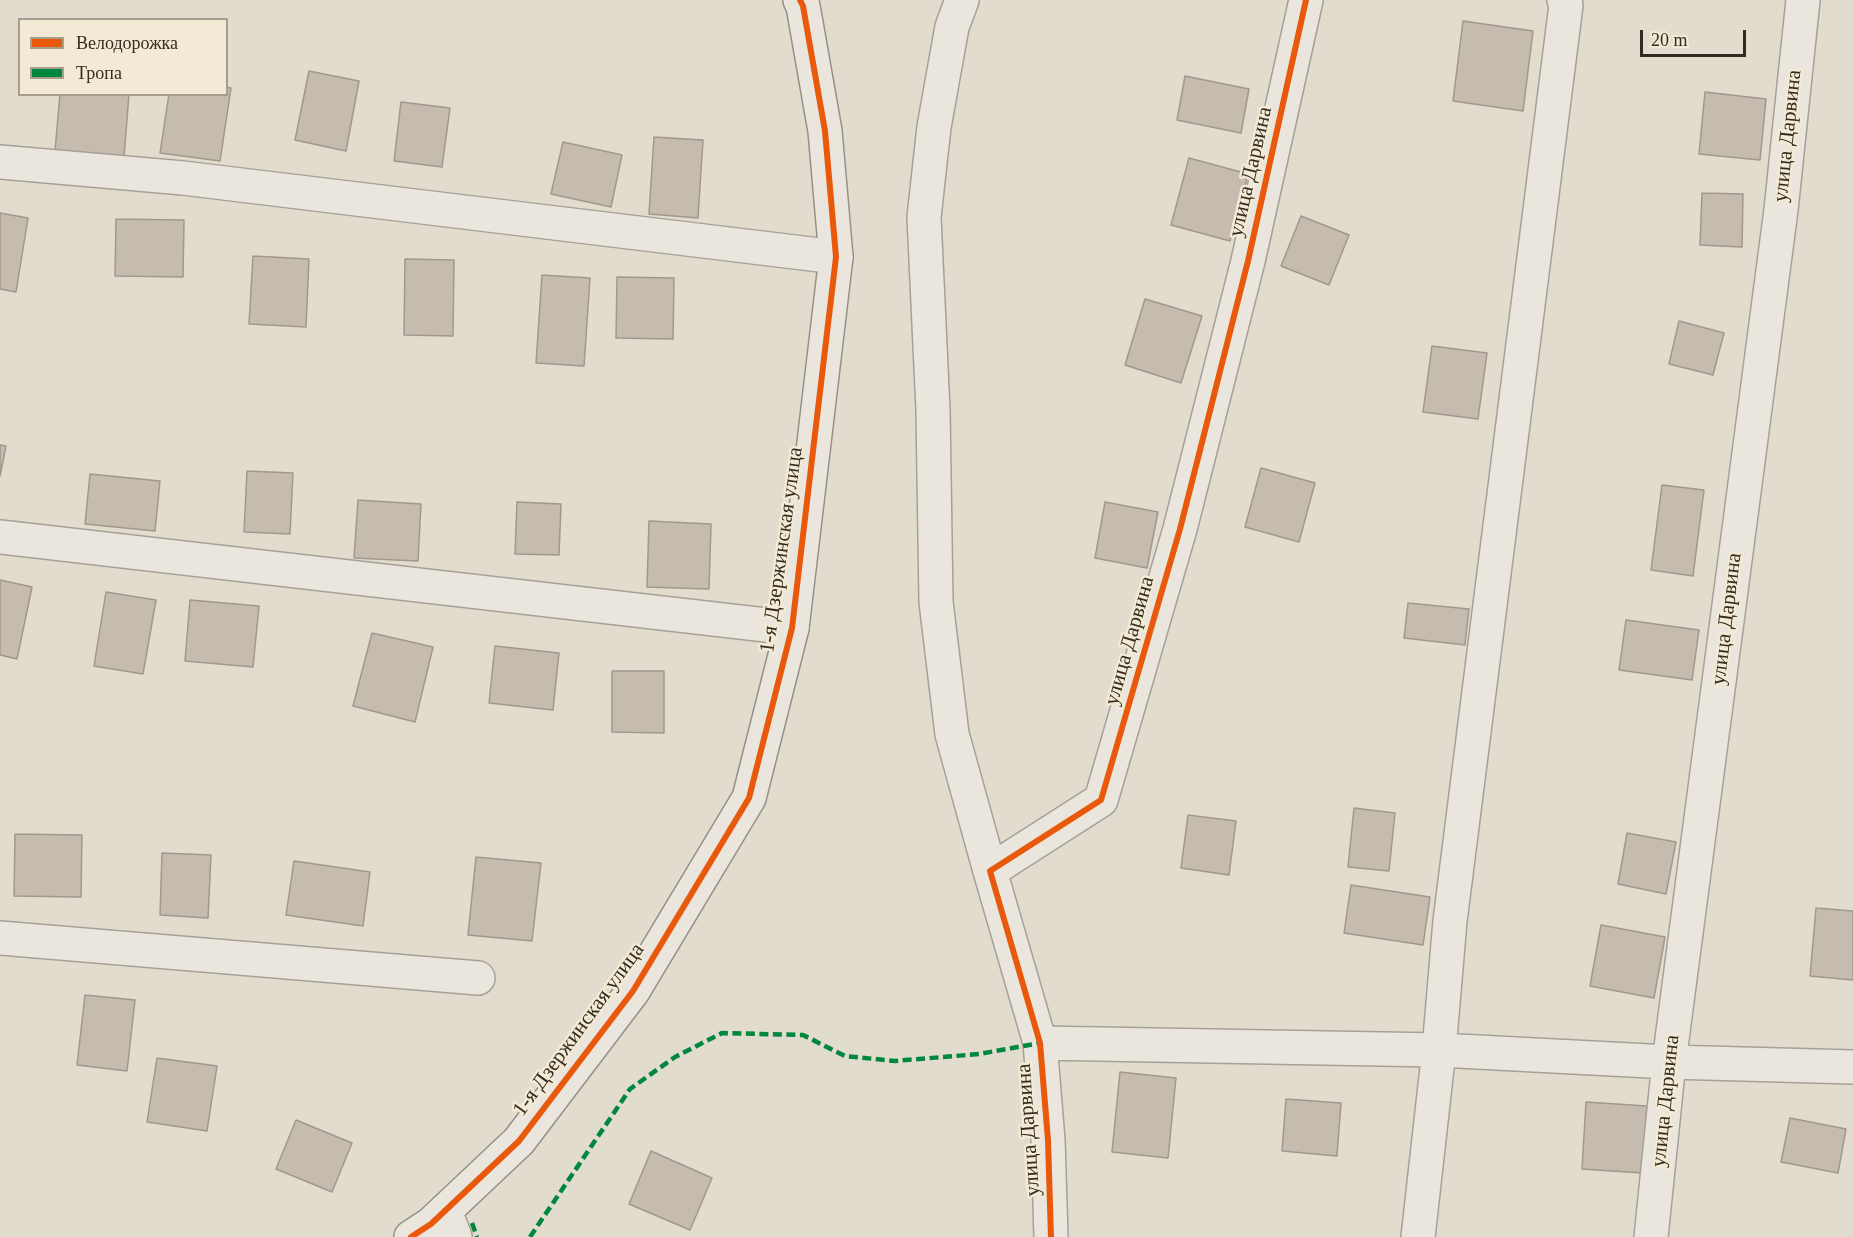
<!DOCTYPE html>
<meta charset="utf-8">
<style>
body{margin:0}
#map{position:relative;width:1853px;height:1237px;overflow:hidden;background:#e1dccd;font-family:"Times New Roman",serif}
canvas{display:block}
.legend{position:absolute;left:18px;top:18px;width:210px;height:78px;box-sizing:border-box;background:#f2ead4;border:2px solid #a69d8c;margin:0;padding:8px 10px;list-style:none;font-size:18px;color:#342a1f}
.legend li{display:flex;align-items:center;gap:12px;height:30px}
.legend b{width:30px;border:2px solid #a69d8c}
.scale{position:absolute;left:1640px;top:30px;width:106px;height:27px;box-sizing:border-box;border:3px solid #342a1f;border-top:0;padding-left:8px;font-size:18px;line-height:21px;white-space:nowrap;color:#342a1f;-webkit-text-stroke:4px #f2ead4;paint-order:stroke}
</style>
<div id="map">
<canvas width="1853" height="1237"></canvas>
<ul class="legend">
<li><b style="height:8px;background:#e8590c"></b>Велодорожка</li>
<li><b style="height:8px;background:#00873e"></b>Тропа</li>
</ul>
<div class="scale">20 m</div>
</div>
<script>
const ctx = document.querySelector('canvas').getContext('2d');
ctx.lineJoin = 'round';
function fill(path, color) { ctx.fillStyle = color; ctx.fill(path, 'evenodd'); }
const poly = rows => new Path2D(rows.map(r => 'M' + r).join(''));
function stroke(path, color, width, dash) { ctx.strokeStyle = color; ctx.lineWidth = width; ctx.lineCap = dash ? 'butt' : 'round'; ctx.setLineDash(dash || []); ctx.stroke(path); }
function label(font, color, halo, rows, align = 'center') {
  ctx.font = font + ' "Times New Roman",serif'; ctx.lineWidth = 5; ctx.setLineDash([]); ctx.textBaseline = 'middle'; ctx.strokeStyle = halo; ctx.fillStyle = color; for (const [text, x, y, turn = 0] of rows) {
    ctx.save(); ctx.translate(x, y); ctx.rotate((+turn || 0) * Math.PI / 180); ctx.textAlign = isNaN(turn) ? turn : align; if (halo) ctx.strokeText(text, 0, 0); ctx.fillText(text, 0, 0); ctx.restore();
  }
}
const building = poly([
 [1463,21,1533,31,1523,111,1453,101,1463,21],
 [309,71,359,81,346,151,295,140,309,71],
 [1185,76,1249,89,1241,133,1177,120,1185,76],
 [226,87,231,88,220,161,160,153,169,94,226,94,226,87],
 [1705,92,1766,99,1760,160,1699,154,1705,92],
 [60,94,129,94,124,157,55,151,60,94],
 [401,102,450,108,442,167,394,161,401,102],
 [654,137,703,140,698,218,649,214,654,137],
 [563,142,622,155,611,207,551,194,563,142],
 [1189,158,1248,174,1230,241,1171,225,1189,158],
 [1702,193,1743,194,1742,247,1700,245,1702,193],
 [0,213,28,218,16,292,0,289,0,213],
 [1301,216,1349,235,1329,285,1281,266,1301,216],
 [116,219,184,220,183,277,115,276,116,219],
 [253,256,309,259,306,327,249,324,253,256],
 [405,259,454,260,453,336,404,335,405,259],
 [542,275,590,278,584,366,536,363,542,275],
 [617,277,674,278,673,339,616,338,617,277],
 [1145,299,1202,316,1181,383,1125,365,1145,299],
 [1679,321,1724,333,1713,375,1669,364,1679,321],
 [1432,346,1487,353,1478,419,1423,412,1432,346],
 [0,445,6,446,0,476,0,445],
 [1261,468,1315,483,1299,542,1245,527,1261,468],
 [247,471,293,473,290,534,244,532,247,471],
 [90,474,160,481,155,531,85,524,90,474],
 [1662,485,1704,490,1693,576,1651,570,1662,485],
 [358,500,421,504,418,561,354,558,358,500],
 [517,502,561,504,559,555,515,554,517,502],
 [1105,502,1158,512,1147,568,1095,558,1105,502],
 [649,521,711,524,709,589,647,587,649,521],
 [0,580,32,587,17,659,0,655,0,580],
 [106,592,156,600,143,674,94,666,106,592],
 [190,600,259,606,253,667,185,661,190,600],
 [1408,603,1469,609,1465,645,1404,638,1408,603],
 [1626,620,1699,630,1692,680,1619,670,1626,620],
 [372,633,433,647,415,722,353,706,372,633],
 [495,646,559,653,553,710,489,703,495,646],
 [612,671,664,671,664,733,612,732,612,671],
 [1354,808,1395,813,1389,871,1348,867,1354,808],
 [1188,815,1236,821,1229,875,1181,868,1188,815],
 [1627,833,1676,842,1666,894,1618,884,1627,833],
 [15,834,82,835,81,897,14,896,15,834],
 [162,853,211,855,208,918,160,915,162,853],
 [476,857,541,863,532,941,468,935,476,857],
 [294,861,370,872,363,926,286,915,294,861],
 [1351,885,1430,897,1423,945,1344,933,1351,885],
 [1816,908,1853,911,1853,980,1810,976,1816,908],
 [1601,925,1665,937,1654,998,1590,986,1601,925],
 [85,995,135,1000,127,1071,77,1065,85,995],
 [157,1058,217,1066,207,1131,147,1122,157,1058],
 [1120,1072,1176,1078,1168,1158,1112,1152,1120,1072],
 [1286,1099,1341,1103,1337,1156,1282,1151,1286,1099],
 [1586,1102,1647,1106,1642,1173,1582,1169,1586,1102],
 [1790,1118,1846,1129,1838,1173,1781,1162,1790,1118],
 [296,1120,352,1143,332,1192,276,1169,296,1120],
 [651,1151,712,1178,690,1230,629,1204,651,1151]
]);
const street = poly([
 [962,0,952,27,934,127,924,217,933,410,936,602,952,734,990,871],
 [0,162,183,178,836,257],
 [0,537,792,628],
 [0,938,478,978],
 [1040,1043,1439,1050,1669,1062,1853,1067],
 [445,1211,455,1237],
 [1051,1237,1048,1140,1040,1043,990,871,1101,800,1180,529,1248,261,1306,0],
 [1418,1237,1439,1050,1450,921,1566,5,1564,0],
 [1651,1237,1669,1062,1781,210,1803,0]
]);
const secondary = poly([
 [411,1237,431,1224,519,1141,633,991,749,798,792,628,836,257,825,131,803,6,800,0]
]);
const quiet = poly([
 [472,1223,477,1237],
 [530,1237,630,1089,675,1057,722,1033,803,1035,845,1056,895,1061,979,1054,1040,1043]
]);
const cycleway = poly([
 [411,1237,431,1224,519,1141,633,991,749,798,792,628,836,257,825,131,803,6,800,0],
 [1051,1237,1048,1140,1040,1043,990,871,1101,800,1180,529,1248,261,1306,0]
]);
const streetNames = [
 ["улица Дарвина",1788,136,-84],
 ["улица Дарвина",1251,172,-77],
 ["1-я Дзержинская улица",782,550,-82],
 ["улица Дарвина",1727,619,-83],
 ["улица Дарвина",1130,641,-74],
 ["1-я Дзержинская улица",579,1030,-54],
 ["улица Дарвина",1666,1101,-84],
 ["улица Дарвина",1029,1130,-94]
];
fill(building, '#c5bbae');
stroke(building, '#a1988d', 1.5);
stroke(street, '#a6a196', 36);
stroke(secondary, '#969186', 36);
stroke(street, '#eae6de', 33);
stroke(secondary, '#eae6de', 33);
stroke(quiet, '#00873e', 4.5, [9, 4.5]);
stroke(cycleway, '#e8590c', 6);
label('21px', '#342a1f', '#f2ead4', streetNames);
</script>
